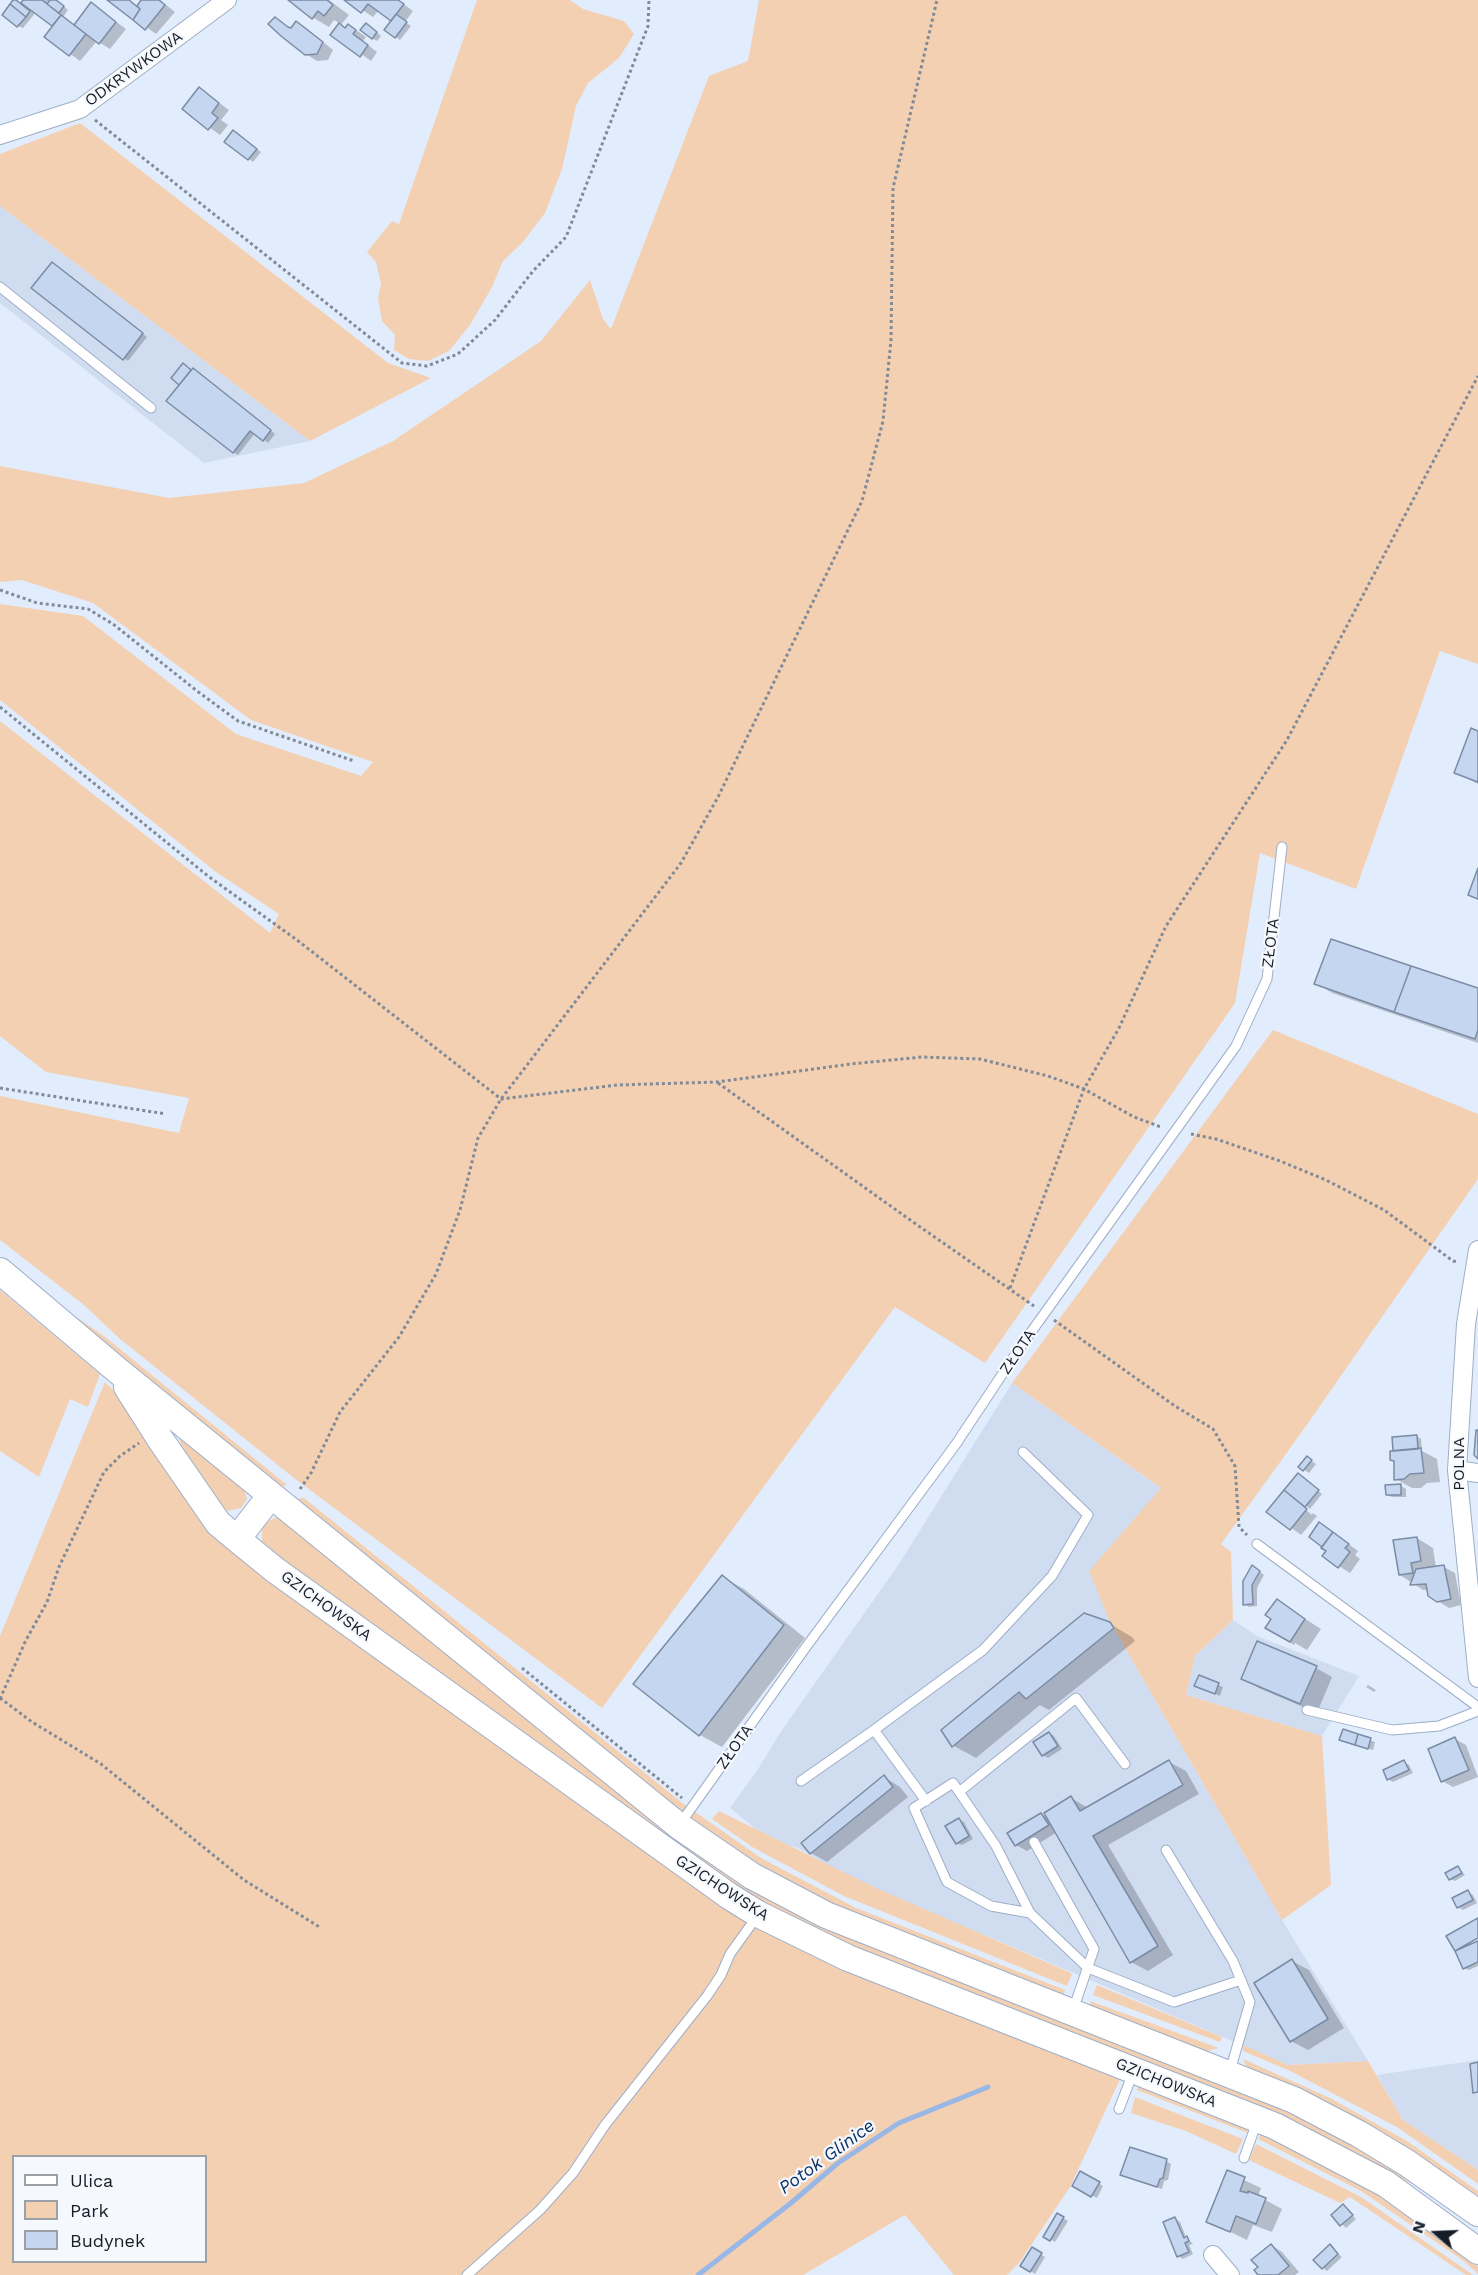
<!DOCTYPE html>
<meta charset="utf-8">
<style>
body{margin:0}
#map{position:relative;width:1478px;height:2275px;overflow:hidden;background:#e1ecfc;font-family:"Work Sans",sans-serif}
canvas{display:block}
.legend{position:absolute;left:12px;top:2155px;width:195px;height:108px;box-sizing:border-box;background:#f5f9fe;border:2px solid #9ca1a8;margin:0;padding:8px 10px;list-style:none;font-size:18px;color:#171d27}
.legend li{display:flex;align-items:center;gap:12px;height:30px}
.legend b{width:30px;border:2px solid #9ca1a8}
.north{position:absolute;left:1406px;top:2203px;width:60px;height:60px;-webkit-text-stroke:4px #f5f9fe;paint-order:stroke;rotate:289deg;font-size:16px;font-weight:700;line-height:24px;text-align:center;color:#171d27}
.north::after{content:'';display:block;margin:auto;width:21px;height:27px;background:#171d27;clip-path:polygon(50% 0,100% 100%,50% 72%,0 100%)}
</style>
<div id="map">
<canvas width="1478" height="2275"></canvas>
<ul class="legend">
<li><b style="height:8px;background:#fff"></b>Ulica</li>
<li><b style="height:16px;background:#f4d0b3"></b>Park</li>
<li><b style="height:16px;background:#c4d6f0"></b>Budynek</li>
</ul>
<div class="north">N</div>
</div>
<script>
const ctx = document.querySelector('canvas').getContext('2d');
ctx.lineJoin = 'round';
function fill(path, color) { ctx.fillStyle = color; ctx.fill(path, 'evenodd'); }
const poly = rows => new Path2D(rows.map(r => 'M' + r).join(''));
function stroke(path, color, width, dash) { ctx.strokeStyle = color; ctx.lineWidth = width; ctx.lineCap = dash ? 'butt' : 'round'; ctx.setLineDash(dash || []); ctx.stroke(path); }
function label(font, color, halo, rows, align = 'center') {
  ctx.font = font + ' "Work Sans",sans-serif'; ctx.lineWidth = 4.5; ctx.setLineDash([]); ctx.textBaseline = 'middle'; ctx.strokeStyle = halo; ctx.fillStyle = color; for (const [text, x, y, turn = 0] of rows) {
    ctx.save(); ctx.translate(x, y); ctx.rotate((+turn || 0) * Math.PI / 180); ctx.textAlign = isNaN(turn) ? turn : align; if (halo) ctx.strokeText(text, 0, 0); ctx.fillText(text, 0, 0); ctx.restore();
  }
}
const built = poly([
 [0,206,310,441,204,463,0,303],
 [1012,1383,1162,1489,1090,1572,1110,1622,1282,1920,1368,2061,1288,2065,999,1941,872,1890,796,1847,773,1843,730,1808,758,1769,782,1730,899,1564],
 [1233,1620,1257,1636,1359,1676,1322,1736,1186,1695,1195,1656],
 [1478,2060,1478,2170,1403,2120,1377,2075]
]);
const green = poly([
 [477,0,570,0,583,9,624,21,634,34,619,58,588,83,576,106,562,169,545,213,523,242,503,261,492,287,470,325,449,351,428,361,409,359,394,350,395,335,382,321,378,298,381,284,376,262,367,252,392,221,399,224],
 [759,0,1478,0,1478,664,1440,651,1356,889,1260,853,1235,1003,985,1363,895,1307,602,1708,294,1478,120,1339,84,1305,0,1240,0,1096,179,1133,189,1098,46,1072,0,1036,0,721,270,933,279,914,216,872,0,700,0,604,83,616,236,734,361,776,373,762,251,720,93,603,22,580,0,582,0,466,169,498,304,483,393,441,541,341,590,280,603,319,611,329,709,76,748,61],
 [80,123,388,363,431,378,310,441,0,206,0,154],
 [1273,1030,1478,1114,1478,1179,1306,1426,1221,1544,1231,1552,1233,1620,1195,1656,1186,1695,1322,1736,1331,1885,1282,1920,1110,1622,1089,1571,1161,1488,1012,1383],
 [0,1290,100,1374,88,1407,70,1399,39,1477,0,1451],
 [66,1315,76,1317,104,1336,287,1485,280,1487],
 [105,1382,117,1394,203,1520,704,1893,1122,2075,1070,2187,1019,2263,1007,2275,954,2275,905,2215,803,2275,0,2275,0,1636],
 [14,2156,206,2156,206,2262,14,2262],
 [179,1435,243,1486,247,1499,241,1508,228,1511,222,1508,181,1447],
 [300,1498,304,1498,681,1802,761,1858,856,1908,1065,1990,1064,1993,1060,1997,907,1940,774,1877,708,1835,298,1501],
 [277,1517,282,1519,839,1933,967,1985,1250,2092,1347,2140,1451,2206,1478,2229,1451,2207,1425,2190,1246,2101,1041,2023,823,1934,743,1892,608,1797,266,1547,262,1542,262,1528,265,1523],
 [719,1811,876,1888,1069,1972,1072,1974,1067,1986,844,1896,754,1848,712,1819],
 [1097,1985,1222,2037,1220,2042,1093,1995],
 [1090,2001,1219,2048,1204,2052,1092,2008],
 [1243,2045,1288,2065,1368,2061,1403,2120,1478,2170,1478,2184,1397,2127,1288,2070,1243,2051],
 [1243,2059,1330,2098,1407,2141,1478,2191,1478,2199,1399,2143,1304,2092,1246,2066],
 [1139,2084,1247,2126,1248,2133,1137,2090],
 [1135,2097,1186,2117,1243,2139,1236,2154,1186,2131,1131,2113],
 [1263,2131,1351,2175,1468,2254,1478,2267,1478,2274,1464,2261,1361,2191,1258,2139],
 [1256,2144,1361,2197,1473,2275,1466,2275,1350,2197,1340,2203,1249,2160]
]);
const shadow = poly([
 [25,0,57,0,68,10,63,17,75,25,92,4,126,29,110,49,97,41,80,61,46,36,54,26,36,12,23,28,18,26,21,5],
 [110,0,128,0,138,7,143,0,160,0,175,12,156,34],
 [290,0,329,0,349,15,340,26,345,29,348,26,359,32,366,37,363,41,377,52,371,61,333,34,341,24,334,20,329,27,312,17],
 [347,0,398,0,413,11,405,22,411,26,400,40,396,37,393,21,379,10,373,17],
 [275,19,292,29,297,23,307,29,333,50,328,60,317,61,306,54],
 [371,27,381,36,377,41,372,38],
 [200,89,229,110,221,120,228,125,220,135,184,109],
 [239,135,261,152,253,162,249,159],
 [57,266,147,337,128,361,124,358],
 [187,368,196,375,198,373,275,434,268,443,255,433,238,455,233,452,181,385,173,378],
 [1478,732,1478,784,1456,773],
 [1316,983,1478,990,1478,1043,1332,993],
 [1417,1436,1421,1439,1422,1451,1437,1459,1440,1482,1427,1483,1421,1488,1412,1488,1396,1479],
 [1307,1458,1316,1464,1309,1473,1300,1467],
 [1298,1475,1322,1494,1310,1509,1293,1495,1293,1499,1312,1515,1313,1513,1317,1516,1301,1535,1268,1511],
 [1401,1486,1406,1489,1406,1497,1392,1497,1387,1495],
 [1336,1535,1358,1551,1355,1555,1360,1559,1350,1573,1339,1566,1328,1551],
 [1417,1538,1433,1548,1436,1568,1444,1567,1455,1573,1461,1605,1449,1608,1438,1601,1428,1590,1423,1590,1400,1575],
 [1257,1569,1264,1575,1257,1588,1257,1606,1249,1607,1245,1604],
 [722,1577,744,1589,805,1638,722,1747,700,1735,635,1684],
 [1277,1601,1321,1629,1307,1650,1295,1643,1294,1645,1267,1628,1273,1619],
 [1110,1624,1132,1637,1135,1641,1049,1710,1040,1705,976,1758,954,1746,943,1730],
 [1316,1668,1332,1677,1317,1713,1259,1688,1243,1678],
 [1199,1677,1223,1687,1220,1696,1201,1688],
 [1368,1685,1376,1690,1374,1692,1366,1687],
 [1344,1731,1375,1742,1373,1750,1346,1742],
 [1049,1733,1054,1736,1062,1749,1048,1758,1043,1755],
 [1455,1739,1466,1745,1478,1777,1453,1787,1442,1781],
 [1169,1762,1186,1771,1199,1794,1108,1845,1173,1955,1148,1971,1131,1962,1057,1832,1027,1851,1016,1845,1041,1814,1049,1819,1071,1798,1088,1808],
 [1404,1762,1409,1765,1413,1773,1393,1782,1388,1779],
 [884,1777,900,1787,908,1797,827,1862,811,1853],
 [959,1820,964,1822,973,1839,962,1845,957,1843],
 [1458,1867,1465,1875,1455,1881,1450,1879],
 [1468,1892,1473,1895,1477,1903,1463,1910,1458,1907],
 [1478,1920,1478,1936,1458,1948,1458,1950,1478,1942,1478,1966,1469,1970,1464,1968,1448,1936],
 [1292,1961,1309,1970,1344,2028,1308,2050,1291,2041],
 [1166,2161,1171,2164,1168,2180,1164,2181,1162,2189,1126,2177],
 [1227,2172,1261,2188,1258,2196,1282,2209,1272,2232,1253,2225,1247,2240,1208,2221],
 [1081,2173,1103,2186,1097,2198,1074,2186],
 [1343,2206,1356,2219,1346,2228,1333,2215],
 [1058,2215,1068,2221,1055,2242,1045,2236],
 [1175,2219,1180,2222,1186,2237,1193,2244,1189,2245,1193,2254,1183,2259,1178,2256],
 [1271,2245,1282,2252,1299,2272,1295,2275,1260,2275],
 [1330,2246,1342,2257,1327,2271,1323,2268],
 [1032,2249,1045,2257,1035,2274,1022,2265]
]);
const stream = poly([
 [698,2275,791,2203,838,2163,899,2123,988,2087]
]);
const building = poly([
 [13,0,16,0,30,11,26,17,10,4,13,0],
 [23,0,42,0,61,15,52,26,21,3,23,0],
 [50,0,56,0,64,6,59,13,47,4,50,0],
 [107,0,129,0,140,9,133,20,107,0],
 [141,0,159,0,165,5,145,30,133,20,140,9,137,6,141,0],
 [288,0,327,0,333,5,324,16,318,11,312,19,288,0],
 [344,0,398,0,404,4,391,21,368,4,361,13,344,0],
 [91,2,116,22,99,44,74,25,91,2],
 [10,4,26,17,17,27,2,15,10,4],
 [396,14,407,22,395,38,384,30,396,14],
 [61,15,86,34,69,56,44,37,61,15],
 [275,17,288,27,291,28,296,21,323,42,317,54,305,55,281,36,268,24,275,17],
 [339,23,345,28,348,24,356,30,353,34,368,45,360,57,330,35,339,23],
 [366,23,377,32,372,39,360,30,366,23],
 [199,87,219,103,212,113,218,118,208,130,182,109,199,87],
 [233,130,257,149,248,160,224,142,233,130],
 [52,262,143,333,123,360,31,288,52,262],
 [183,363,191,370,179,385,171,378,183,363],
 [193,368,271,430,263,441,250,431,233,453,166,401,193,368],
 [1471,728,1478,731,1478,782,1454,773,1471,728],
 [1478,868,1478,899,1468,895,1478,868],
 [1331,939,1411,966,1394,1012,1314,984,1331,939],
 [1411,966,1478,988,1478,1030,1475,1039,1394,1012,1411,966],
 [1476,1430,1478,1430,1478,1459,1474,1455,1476,1430],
 [1417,1435,1418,1449,1393,1451,1392,1437,1417,1435],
 [1421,1448,1424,1473,1410,1474,1404,1479,1394,1480,1394,1461,1390,1460,1390,1451,1421,1448],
 [1307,1456,1312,1460,1303,1471,1298,1467,1307,1456],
 [1298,1473,1319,1490,1305,1507,1284,1490,1298,1473],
 [1401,1484,1401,1495,1386,1495,1385,1485,1401,1484],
 [1284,1490,1307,1509,1290,1530,1266,1512,1284,1490],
 [1319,1522,1333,1532,1322,1547,1309,1537,1319,1522],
 [1333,1532,1349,1544,1345,1548,1350,1552,1338,1568,1322,1556,1326,1551,1321,1548,1333,1532],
 [1417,1537,1421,1561,1411,1563,1413,1573,1399,1575,1393,1540,1417,1537],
 [1252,1565,1260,1571,1252,1585,1253,1604,1243,1605,1243,1581,1252,1565],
 [1444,1565,1451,1599,1437,1602,1428,1596,1426,1584,1410,1585,1416,1569,1444,1565],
 [722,1575,784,1625,699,1736,633,1684,722,1575],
 [1277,1599,1305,1619,1290,1642,1265,1628,1271,1619,1265,1615,1277,1599],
 [1084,1613,1110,1622,1114,1628,1026,1699,1019,1692,952,1747,941,1730,1084,1613],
 [1257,1641,1317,1666,1300,1704,1241,1679,1257,1641],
 [1199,1675,1219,1683,1215,1694,1194,1686,1199,1675],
 [1343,1729,1358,1734,1355,1745,1339,1740,1343,1729],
 [1049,1732,1058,1746,1042,1756,1033,1742,1049,1732],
 [1358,1734,1371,1738,1368,1749,1355,1745,1358,1734],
 [1455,1737,1469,1770,1441,1782,1428,1749,1455,1737],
 [1169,1760,1183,1785,1093,1836,1158,1946,1130,1963,1044,1813,1071,1796,1080,1811,1169,1760],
 [1404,1760,1409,1770,1387,1780,1383,1770,1404,1760],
 [884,1775,893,1787,810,1854,801,1843,884,1775],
 [1041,1813,1049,1825,1015,1846,1007,1833,1041,1813],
 [959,1818,969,1836,956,1844,945,1826,959,1818],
 [1458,1866,1462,1873,1449,1880,1445,1873,1458,1866],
 [1468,1890,1473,1900,1457,1908,1452,1898,1468,1890],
 [1478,1918,1478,1938,1455,1951,1446,1936,1478,1918],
 [1478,1941,1478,1962,1463,1969,1455,1951,1478,1941],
 [1292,1959,1328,2019,1290,2042,1254,1983,1292,1959],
 [1478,2062,1478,2092,1473,2093,1470,2064,1478,2062],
 [1130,2147,1167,2159,1163,2178,1160,2179,1157,2187,1120,2175,1130,2147],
 [1227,2170,1245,2177,1240,2191,1248,2193,1248,2191,1266,2198,1256,2224,1236,2216,1230,2232,1206,2222,1227,2170],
 [1080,2171,1100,2182,1091,2197,1072,2186,1080,2171],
 [1343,2204,1353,2215,1340,2226,1331,2215,1343,2204],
 [1057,2213,1064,2217,1050,2241,1043,2237,1057,2213],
 [1175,2217,1184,2238,1187,2236,1189,2241,1185,2243,1189,2252,1177,2257,1163,2222,1175,2217],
 [1271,2244,1289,2266,1278,2275,1258,2275,1254,2270,1258,2267,1251,2260,1271,2244],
 [1330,2244,1338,2254,1322,2269,1313,2260,1330,2244],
 [1032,2247,1042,2253,1030,2272,1020,2266,1032,2247]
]);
const path = poly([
 [95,120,402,363,427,366,458,354,495,320,533,271,566,237,648,26,649,0],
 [0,590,37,603,88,609,113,624,197,691,238,721,354,761],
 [0,707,208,876,297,940,501,1099,617,1085,717,1082,851,1064,922,1057,980,1059,1048,1076,1084,1089,1134,1117,1161,1127],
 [718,1083,913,1222,1034,1306],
 [0,1088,166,1114],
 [1191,1134,1216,1139,1280,1161,1326,1180,1384,1210,1453,1261,1458,1262],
 [1010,1288,1084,1089,1119,1028,1166,926,1287,740,1478,376],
 [1054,1320,1175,1406,1213,1429,1235,1466,1239,1527,1247,1535],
 [300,1489,311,1473,340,1412,399,1337,436,1274,460,1210,478,1138,501,1099,524,1069,681,863,718,797,862,501,883,421,891,340,893,188,937,0],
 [522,1668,682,1798],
 [0,1698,32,1722,101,1764,244,1880,321,1928],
 [0,1699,25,1642,47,1602,59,1567,104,1472,120,1456,139,1443]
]);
const lane = poly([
 [0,287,151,408],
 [1257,1544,1478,1707],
 [1307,1710,1392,1730,1439,1726,1478,1711],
 [801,1781,874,1730],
 [959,1792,1076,1698,1125,1764],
 [926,1801,874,1730,983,1650,1052,1576,1088,1515,1023,1452],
 [680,1824,806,1647,956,1444,1019,1349,1236,1046,1267,979,1282,847],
 [1034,1842,1094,1949,1073,2010],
 [1166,1850,1233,1961,1250,2002,1230,2071],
 [1030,1913,996,1846,953,1783,914,1808,947,1882,991,1906,1030,1913,1088,1968,1174,2002,1241,1980],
 [1119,2109,1133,2073],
 [1244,2158,1257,2122],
 [467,2275,540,2210,573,2173,605,2125,707,1996,721,1975,730,1954,758,1915]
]);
const street = poly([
 [0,135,80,109,227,0],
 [1478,1250,1466,1324,1457,1470,1478,1678],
 [1457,1470,1478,1473],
 [1213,2255,1230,2275]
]);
const secondary = poly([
 [0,1271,117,1370,679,1826,752,1876,826,1915,1294,2100,1359,2134,1407,2163,1478,2213],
 [127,1387,160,1439,218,1523,237,1539,275,1570,729,1896,758,1914,848,1958,1275,2126,1386,2184,1478,2251],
 [237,1539,271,1495]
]);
const streetNames = [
 ["ODKRYWKOWA",134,69,-36],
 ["ZŁOTA",1271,943,-83],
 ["ZŁOTA",1018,1352,-56],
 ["POLNA",1459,1464,-90],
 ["GZICHOWSKA",326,1606,36],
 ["ZŁOTA",735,1747,-55],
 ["GZICHOWSKA",722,1888,33],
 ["GZICHOWSKA",1166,2083,22]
];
const waterNames = [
 ["Potok Glinice",827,2157,-36]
];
fill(built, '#d0ddf1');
fill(green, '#f4d0b3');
fill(shadow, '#0003');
stroke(stream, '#99b7e6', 5);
fill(building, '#c4d6f0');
stroke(building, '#7b8ba4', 1.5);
stroke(lane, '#9daec7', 11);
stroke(street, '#9daec7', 20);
stroke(secondary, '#9daec7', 28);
stroke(path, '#818a97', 3, [3, 3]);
stroke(lane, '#fff', 9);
stroke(street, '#fff', 18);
stroke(secondary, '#fff', 26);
label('16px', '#171d27', '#f5f9fe', streetNames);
label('italic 18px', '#0a3066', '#f5f9fe', waterNames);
</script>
